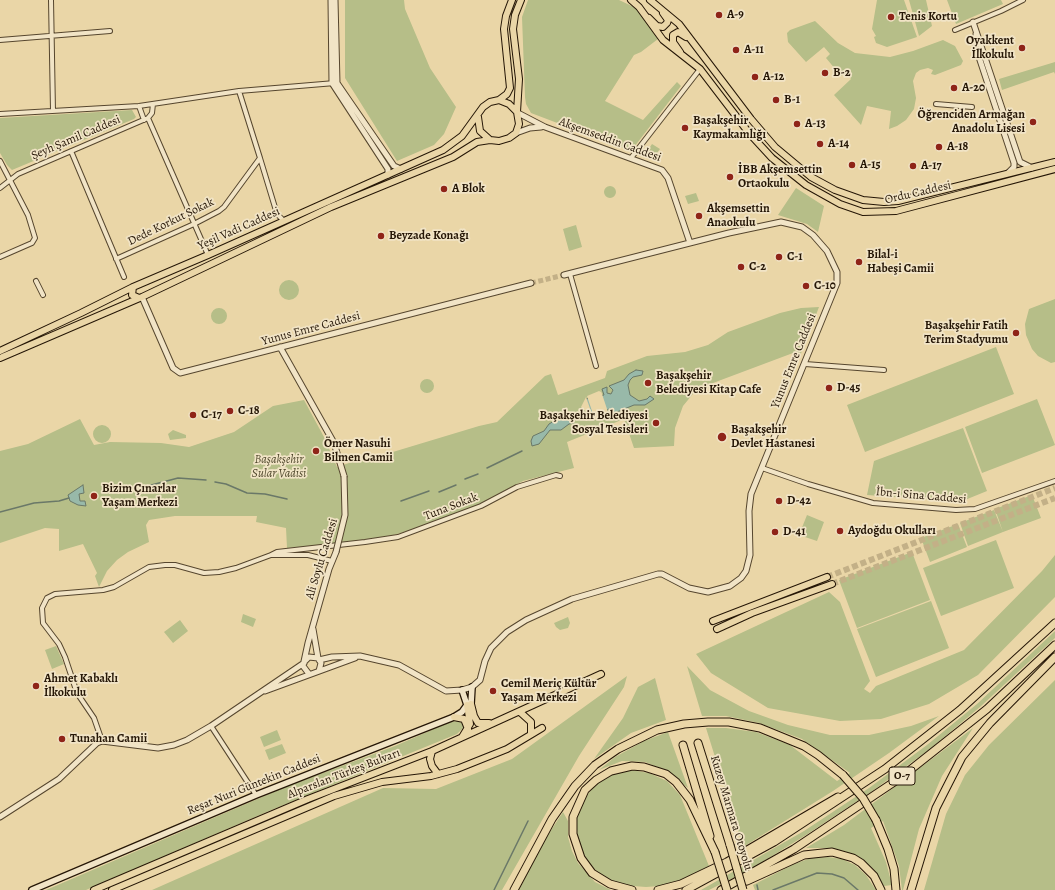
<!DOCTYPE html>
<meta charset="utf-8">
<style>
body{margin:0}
canvas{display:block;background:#ead6a7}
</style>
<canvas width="1055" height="890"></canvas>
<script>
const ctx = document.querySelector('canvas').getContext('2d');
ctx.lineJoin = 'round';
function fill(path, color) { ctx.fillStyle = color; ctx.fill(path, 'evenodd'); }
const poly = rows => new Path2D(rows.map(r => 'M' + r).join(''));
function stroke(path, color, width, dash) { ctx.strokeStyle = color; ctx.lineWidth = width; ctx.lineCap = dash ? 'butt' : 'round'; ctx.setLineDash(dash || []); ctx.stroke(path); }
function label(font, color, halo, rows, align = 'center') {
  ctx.font = font + ' Alegreya,serif'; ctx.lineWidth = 3.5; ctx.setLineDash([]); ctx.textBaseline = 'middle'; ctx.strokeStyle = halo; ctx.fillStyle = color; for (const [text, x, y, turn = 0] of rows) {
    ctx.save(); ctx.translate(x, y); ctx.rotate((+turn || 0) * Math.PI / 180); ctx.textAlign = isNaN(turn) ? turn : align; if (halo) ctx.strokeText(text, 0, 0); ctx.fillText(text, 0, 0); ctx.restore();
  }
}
const green = poly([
 [345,0,404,0,405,9,430,68,456,107,444,134,434,145,397,161,345,78],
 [528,0,619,0,636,8,658,39,641,52,634,55,605,101,643,120,677,82,681,86,631,151,531,113,526,104,525,97,522,17],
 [877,0,904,0,917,37,887,47,876,43,874,37,876,36,872,29],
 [909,0,926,0,932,26,919,36],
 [947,0,1001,0,1003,4,956,24],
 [815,21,838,43,855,53,890,57,913,51,943,40,955,46,963,61,961,65,935,75,931,74,933,70,928,68,920,70,916,73,913,81,916,98,914,109,906,120,897,126,889,129,891,111,867,106,861,125,834,95,851,79,846,73,841,76,826,58,830,54,824,47,806,62,788,42,787,33,790,30],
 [1055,62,1055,74,1054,72,1002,90,999,79],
 [132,110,136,117,134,119,12,170,7,165,0,153,0,118],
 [652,144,660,149,657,153,656,161,644,156],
 '604 192a6 6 0 1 1 12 0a6 6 0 1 1-12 0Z',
 [796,188,824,206,818,232,807,224,778,215],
 [696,193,699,201,688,204,685,196],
 [576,225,582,247,569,251,563,229],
 '279 290a10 10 0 1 1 20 0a10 10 0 1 1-20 0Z',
 [1055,299,1055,362,1051,363,1038,356,1032,349,1026,335,1025,324,1029,309],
 [819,307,800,356,793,353,697,389,683,406,675,428,674,446,634,448,624,419,567,442,574,468,523,481,480,504,411,530,387,537,334,545,287,548,286,528,256,522,257,516,175,516,149,520,146,525,149,542,128,552,117,560,107,571,99,587,95,576,97,573,83,544,59,551,59,529,45,528,0,543,0,451,28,444,80,419,94,445,110,442,161,443,189,447,234,432,273,406,304,400,324,437,337,467,352,462,363,461,479,426,497,422,545,376,551,374,558,395,605,378,607,371,647,356,685,352,708,345,728,332,780,313,801,308],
 '211 316a8 8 0 1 1 16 0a8 8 0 1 1-16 0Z',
 [996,347,1014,394,865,452,847,405],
 '420 386a7 7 0 1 1 14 0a7 7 0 1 1-14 0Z',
 [1037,399,1055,445,982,473,965,427],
 '93 434a9 9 0 1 1 18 0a9 9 0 1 1-18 0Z',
 [963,428,987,491,960,502,867,495,874,461],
 [173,430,186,435,186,438,170,440,168,434],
 [1032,495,1041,518,1003,532,995,509],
 [994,510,1003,532,968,546,960,523],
 [807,515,824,522,817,541,799,535],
 [958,524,967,547,930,562,921,538],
 [996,540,1014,588,941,616,923,568],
 [912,552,930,600,857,628,839,580],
 [1055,555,1055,597,978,675,929,704,881,719,840,721,768,708,711,673,696,654,829,592,840,602,870,681,864,689,870,693,876,686,964,650,1042,571],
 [931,601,949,648,876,677,857,629],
 [243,614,256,619,253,627,241,622],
 [568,617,570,623,568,628,560,630,556,627,554,623],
 [180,620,188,631,173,643,164,632],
 [1055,631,1055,638,980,707,930,749,871,792,806,835,751,869,709,890,701,890,804,831,869,788,927,745,977,704],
 [56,646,64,664,52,669,45,650],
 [687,666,710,690,749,711,788,725,830,735,869,735,911,726,939,716,889,753,833,791,743,847,706,728,726,728,756,732,790,745,837,781,850,773,802,739,759,723,726,716,702,716],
 [627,676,624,687,579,756,502,890,152,890,383,788,436,789,512,759],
 [655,678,666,720,631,733,594,759,623,718,638,687],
 [1055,680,1055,890,924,890,946,814,965,775,989,745],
 [458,721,464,724,464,727,457,734,269,811,86,890,46,890,283,788,395,746,450,722],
 [973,728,942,776,919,829,903,890,902,890,899,866,883,821,871,828,886,862,892,885,884,886,873,869,857,856,844,851,829,848,806,848,844,825],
 [277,730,281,740,264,747,260,737],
 [668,732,688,788,667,771,645,762,622,761,599,770,615,757,644,741],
 [282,744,286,753,269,760,265,750],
 [631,770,649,773,667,781,680,795,709,866,676,882,660,886,646,887,633,886,609,880,594,869,583,854,577,836,577,817,584,799,596,784,612,774],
 [563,812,568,821,568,837,572,851,578,863,595,882,611,890,519,890,542,844],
 [828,857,842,859,855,865,866,875,876,890,755,890,753,885,794,864,811,858]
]);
const water = poly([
 [636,370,643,371,642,375,633,377,630,380,628,385,630,395,639,401,647,399,650,396,654,399,645,405,634,405,612,414,609,409,607,410,608,413,596,418,590,417,586,399,604,395,602,389,607,387,607,393,611,394,613,390,609,386,624,380,629,374,636,370],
 [559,413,571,413,571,418,574,423,569,424,561,430,550,430,539,444,532,446,531,441,533,436,544,431,549,424,554,421,559,413],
 [83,485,84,493,79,494,80,501,85,501,86,506,78,505,70,501,68,495,83,485]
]);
const pier = poly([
 [600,388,609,415,595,420,587,396,599,391,601,392],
 [586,397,594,420,588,419,587,412,581,407]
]);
const stream = poly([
 [487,468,522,451],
 [465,479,478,474],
 [215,482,226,484,247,493,265,494,287,499],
 [140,488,178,478,206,480],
 [439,492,456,485],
 [401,501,429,491],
 [0,512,34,503,59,501,69,498],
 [757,885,758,890],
 [494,890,528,821],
 [773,890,817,873,832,874,844,878,858,890]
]);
const tertiaryTunnel = poly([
 [531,283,564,275]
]);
const primaryTunnel = poly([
 [827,577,1055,488],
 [832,584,1055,498]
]);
const minor = poly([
 [51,0,53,111],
 [955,30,1001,11,1023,0],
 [0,40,110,31],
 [239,91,335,83],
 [936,104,972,107],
 [139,106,144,120],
 [0,114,139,106,239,91,260,158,224,207,219,211,194,224,116,259],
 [148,118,208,255],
 [71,151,124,277],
 [260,158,277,214,284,221],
 [631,158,700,69],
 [0,161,28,215,35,238,32,243,0,257],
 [0,188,18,174,148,118,152,113,153,104],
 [570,274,596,366],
 [36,281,43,295],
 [805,364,884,370],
 [762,468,808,484,873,503,956,510,975,509,1055,481],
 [271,555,277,552,365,542,398,537,481,506,517,487,556,475,560,476],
 [211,726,256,795],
 [102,741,94,718,77,693,65,657,59,644,43,623,42,608,47,598,55,594,103,590,114,587,149,567,165,565,175,565,204,573,219,572,236,568,271,555,308,555,332,561]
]);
const tertiary = poly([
 [331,0,332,83,388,169,388,175],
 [335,0,337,83,394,166,401,169],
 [973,22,1020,162,1032,168],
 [976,34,976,48,1014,163,1014,167,1008,173],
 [518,113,545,127,662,170,668,178,690,243],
 [516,133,530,128,541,127],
 [142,297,173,368,180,373,531,283],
 [280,347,334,443,344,476],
 [313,629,318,658,321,663,319,671],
 [319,660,332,657,360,656,399,665,446,691,462,690,472,687,480,680,485,661,491,648,507,632,526,620,572,599,658,574,662,574,689,588,708,592,730,586,741,578,746,571,750,555,749,511,751,494,837,283,837,272,827,251,813,235,802,227,781,222,729,233,564,275],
 [305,661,309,657,318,658],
 [309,674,303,666,308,643,329,569,336,552],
 [265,691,355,658],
 [0,817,59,779,97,743,102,741,158,748,174,745,187,740,211,726,304,663]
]);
const secondary = poly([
 [471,704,472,687],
 [32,890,256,795,454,717,462,712,467,705,462,690]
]);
const primary = poly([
 [631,0,639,7,663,40,700,69,749,133,772,158,806,185,840,204,863,212,896,211,1055,169],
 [650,0,679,24,751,119,775,147,811,177,835,190,863,200,884,202,898,201,1055,162],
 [649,18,657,26,663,27,667,23,668,20,663,13],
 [680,52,673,42,673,35,678,32,686,37],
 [499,100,507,94,510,88,504,29,506,16,512,0],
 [478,117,480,131,490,140],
 [133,287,132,295,139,298],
 [0,351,81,313,133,287,208,255,443,150,462,136,483,107,490,102,499,100,509,104,517,112],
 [0,358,142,297,331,207,453,157,477,142,490,140,499,141,509,138,516,133,519,124,517,112,519,79,513,29,515,15,521,0],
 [713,621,827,577],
 [717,629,752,613,832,584],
 [471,704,474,716,478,723,489,723],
 [520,712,531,722,531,734],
 [454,717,464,719,468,729],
 [462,737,470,724,467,705],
 [432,751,430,759,432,766,438,774],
 [94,890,308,799,432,751,601,674],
 [112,890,334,796,382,782,431,776,457,769,507,749,542,728]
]);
const motorway = poly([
 [698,743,730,845],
 [683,745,710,836],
 [876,820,888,849,894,869,896,890],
 [740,882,747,881,804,855,832,852,853,858,861,863,874,876,881,890],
 [514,890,552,819,575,786,595,765,618,749,657,730,684,724,708,722,729,722,760,728,804,746,818,755,843,775],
 [632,890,610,884,592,873,581,858,573,834,573,817,585,790,596,780,611,771,632,766,644,767,666,774,676,782,690,800,715,852],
 [658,890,681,884,727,862,838,797],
 [686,890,774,842,885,769,960,710,1055,623],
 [721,890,794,849,900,778,987,709,1055,645],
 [911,890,936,808,962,757,990,723,1055,657]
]);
const tertiaryBridge = poly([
 [336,552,345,515,344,476]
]);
const motorwayBridge = poly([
 [843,775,863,798,876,820],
 [730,845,743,890],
 [715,852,727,890]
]);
const markers = [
 [719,15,4,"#8f2418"],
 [891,17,4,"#8f2418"],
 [1022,48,4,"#8f2418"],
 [736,50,4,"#8f2418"],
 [825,73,4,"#8f2418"],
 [755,77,4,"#8f2418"],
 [954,88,4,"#8f2418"],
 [776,100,4,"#8f2418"],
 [1033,122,4,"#8f2418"],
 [797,124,4,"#8f2418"],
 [685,128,4,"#8f2418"],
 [820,144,4,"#8f2418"],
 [939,147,4,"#8f2418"],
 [852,165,4,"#8f2418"],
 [913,166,4,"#8f2418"],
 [730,177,4,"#8f2418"],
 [444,189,4,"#8f2418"],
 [699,216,4,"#8f2418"],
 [381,236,4,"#8f2418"],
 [779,257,4,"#8f2418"],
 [859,262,4,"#8f2418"],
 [741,267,4,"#8f2418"],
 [806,286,4,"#8f2418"],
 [1016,333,4,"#8f2418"],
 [648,383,4,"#8f2418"],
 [829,388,4,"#8f2418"],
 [230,411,4,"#8f2418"],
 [193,415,4,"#8f2418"],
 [656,423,4,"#8f2418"],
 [722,437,5,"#8f2418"],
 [316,451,4,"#8f2418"],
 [94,496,4,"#8f2418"],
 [779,501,4,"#8f2418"],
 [840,531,4,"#8f2418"],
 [775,532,4,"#8f2418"],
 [36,686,4,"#8f2418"],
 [493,691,4,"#8f2418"],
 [62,739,4,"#8f2418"]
];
const shields = [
 [902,776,26]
];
const shieldNames = [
 ["O-7",902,776]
];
const poiNames = [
 ["A-9",727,15],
 ["Tenis Kortu",899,17],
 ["Oyakkent",1014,41,"right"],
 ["İlkokulu",1014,55,"right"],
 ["A-11",744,50],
 ["B-2",833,73],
 ["A-12",763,77],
 ["A-20",962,88],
 ["B-1",784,100],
 ["Öğrenciden Armağan",1025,115,"right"],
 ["Anadolu Lisesi",1025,129,"right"],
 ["Başakşehir",693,121],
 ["Kaymakamlığı",693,135],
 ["A-13",805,124],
 ["A-14",828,144],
 ["A-18",947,147],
 ["A-15",860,165],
 ["A-17",921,166],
 ["İBB Akşemsettin",738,170],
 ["Ortaokulu",738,184],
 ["A Blok",452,189],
 ["Akşemsettin",707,209],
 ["Anaokulu",707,223],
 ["Beyzade Konağı",389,236],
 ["Bilal-i",867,255],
 ["Habeşi Camii",867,269],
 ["C-1",787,257],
 ["C-2",749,267],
 ["C-10",814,286],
 ["Başakşehir Fatih",1008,326,"right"],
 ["Terim Stadyumu",1008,340,"right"],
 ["Başakşehir",656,376],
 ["Belediyesi Kitap Cafe",656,390],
 ["D-45",837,388],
 ["C-18",238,411],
 ["C-17",201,415],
 ["Başakşehir Belediyesi",648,416,"right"],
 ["Sosyal Tesisleri",648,430,"right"],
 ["Başakşehir",731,430],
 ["Devlet Hastanesi",731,444],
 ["Ömer Nasuhi",324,444],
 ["Bilmen Camii",324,458],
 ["Bizim Çınarlar",102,489],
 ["Yaşam Merkezi",102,503],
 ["D-42",787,501],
 ["Aydoğdu Okulları",848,531],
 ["D-41",783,532],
 ["Ahmet Kabaklı",44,679],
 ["İlkokulu",44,693],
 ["Cemil Meriç Kültür",501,684],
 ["Yaşam Merkezi",501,698],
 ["Tunahan Camii",70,739]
];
const streetNames = [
 ["Şeyh Şamil Caddesi",76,138,-23],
 ["Akşemseddin Caddesi",610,140,20],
 ["Ordu Caddesi",918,193,-13],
 ["Dede Korkut Sokak",171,222,-26],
 ["Yeşil Vadi Caddesi",239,229,-24],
 ["Yunus Emre Caddesi",311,329,-15],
 ["Yunus Emre Caddesi",794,361,-68],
 ["İbn-i Sina Caddesi",921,496,5],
 ["Tuna Sokak",451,507,-21],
 ["Ali Soylu Caddesi",322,559,-73],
 ["Alparslan Türkeş Bulvarı",344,774,-21],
 ["Reşat Nuri Güntekin Caddesi",254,785,-22],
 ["Kuzey Marmara Otoyolu",731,813,73]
];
const parkNames = [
 ["Başakşehir",279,460],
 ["Sular Vadisi",279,474]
];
fill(green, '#b6be88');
fill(water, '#98b9a9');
stroke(water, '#6a7868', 1);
fill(pier, '#ead6a7');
stroke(stream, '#6a7868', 1.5);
stroke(tertiaryTunnel, '#c3b087', 5, [5, 2.5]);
stroke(primaryTunnel, '#c3b087', 6, [6, 3]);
stroke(minor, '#56462e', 6);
stroke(tertiary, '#56462e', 7);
stroke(secondary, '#251606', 8);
stroke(primary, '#251606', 8);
stroke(motorway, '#251606', 9);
stroke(minor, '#f1e4c6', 4);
stroke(tertiary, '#f1e4c6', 5);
stroke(secondary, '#f1e4c6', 5.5);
stroke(primary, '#ead6a7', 6);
stroke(motorway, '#ead6a7', 7);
stroke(tertiaryBridge, '#56462e', 7, []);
stroke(motorwayBridge, '#251606', 9, []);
stroke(tertiaryBridge, '#f1e4c6', 5);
stroke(motorwayBridge, '#ead6a7', 7);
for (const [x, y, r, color] of markers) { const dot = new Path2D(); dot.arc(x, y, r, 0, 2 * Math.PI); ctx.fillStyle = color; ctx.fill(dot); stroke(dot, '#f1e4c6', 1.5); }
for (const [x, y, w] of shields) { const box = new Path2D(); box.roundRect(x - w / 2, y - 9, w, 18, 3); ctx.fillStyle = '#f1e4c6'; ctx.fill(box); stroke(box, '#251606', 1); }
label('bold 11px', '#251606', null, shieldNames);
label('bold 12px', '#251606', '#f1e4c6', poiNames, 'left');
label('12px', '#251606', '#f1e4c6', streetNames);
label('italic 12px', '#50482d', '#f1e4c6', parkNames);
</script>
